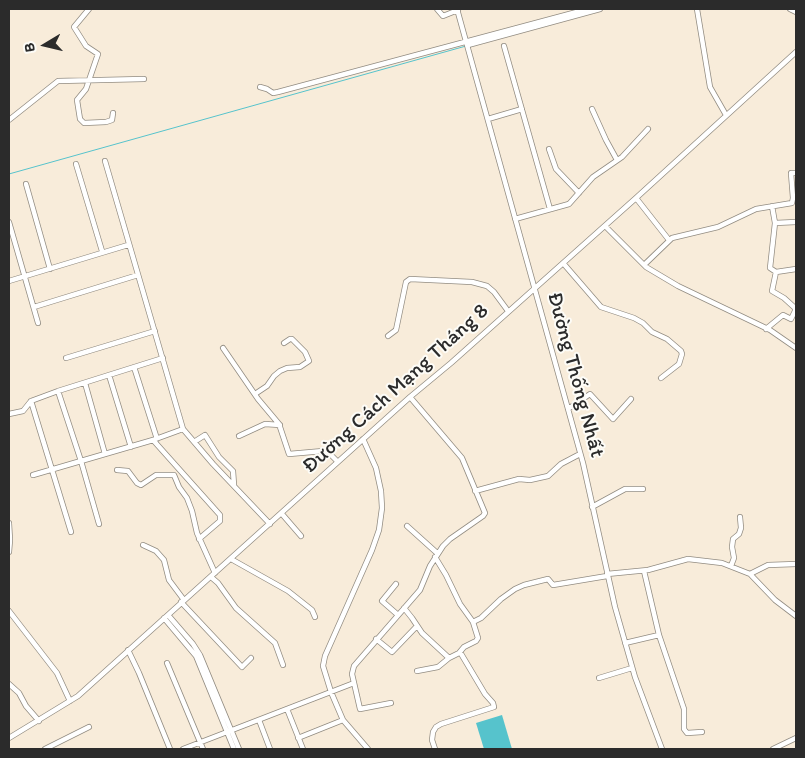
<!DOCTYPE html>
<meta charset="utf-8">
<style>
body{margin:0}
#map{position:relative;width:805px;height:758px;overflow:hidden;background:#f8ecda;font-family:Itim,sans-serif}
canvas{display:block}
.frame{position:absolute;inset:0;border:10px solid #2b2b2b;pointer-events:none}
.north{position:absolute;left:20px;top:20px;width:50px;height:50px;-webkit-text-stroke:4px #fdfcf7;paint-order:stroke;rotate:261deg;font-size:14px;font-weight:700;line-height:20px;text-align:center;color:#2b2b2b}
.north::after{content:'';display:block;margin:auto;width:18px;height:22px;background:#2b2b2b;clip-path:polygon(50% 0,100% 100%,50% 72%,0 100%)}
</style>
<div id="map">
<canvas width="805" height="758"></canvas>
<div class="frame"></div>
<div class="north">B</div>
</div>
<script>
const ctx = document.querySelector('canvas').getContext('2d');
ctx.lineJoin = 'round';
function fill(path, color) { ctx.fillStyle = color; ctx.fill(path, 'evenodd'); }
const poly = rows => new Path2D(rows.map(r => 'M' + r).join(''));
function stroke(path, color, width, dash) { ctx.strokeStyle = color; ctx.lineWidth = width; ctx.lineCap = dash ? 'butt' : 'round'; ctx.setLineDash(dash || []); ctx.stroke(path); }
function label(font, color, halo, rows, align = 'center') {
  ctx.font = font + ' Itim,sans-serif'; ctx.lineWidth = 4; ctx.setLineDash([]); ctx.textBaseline = 'middle'; ctx.strokeStyle = halo; ctx.fillStyle = color; for (const [text, x, y, turn = 0] of rows) {
    ctx.save(); ctx.translate(x, y); ctx.rotate((+turn || 0) * Math.PI / 180); ctx.textAlign = isNaN(turn) ? turn : align; if (halo) ctx.strokeText(text, 0, 0); ctx.fillText(text, 0, 0); ctx.restore();
  }
}
const water = poly([
 [502,715,512,749,484,749,476,723]
]);
const stream = poly([
 [9,174,466,46]
]);
const minor = poly([
 [89,9,74,27,86,46,98,54,86,89,77,100,80,119,84,123,106,122,112,120,113,113],
 [437,9,443,16,458,10],
 [457,9,583,463,615,607,635,677,662,749],
 [697,9,710,87,726,115],
 [790,9,796,12],
 [468,45,600,9],
 [504,46,550,209],
 [260,87,267,89,273,93,278,92,588,9],
 [592,109,606,140,617,160],
 [488,119,522,109],
 [9,120,58,81,144,79],
 [549,149,556,169,579,193],
 [105,161,183,429,213,464,270,524],
 [76,164,102,251],
 [26,184,50,269],
 [636,198,669,240],
 [772,206,775,223,770,268,776,272,796,269],
 [515,219,569,204,593,177,622,157,648,129],
 [9,222,38,323],
 [775,223,796,222],
 [605,226,646,267,678,286,770,330,796,348],
 [563,263,601,307,634,318,643,323,652,332,667,339,681,351,682,354,679,364,661,378],
 [644,265,672,238,718,227,756,209,792,203,793,198,791,173,796,173],
 [9,281,128,245],
 [34,307,138,275],
 [766,329,783,315,791,319,795,311,795,308,784,298,772,291,776,272],
 [388,336,396,330,406,282,410,279,472,282,487,286,494,292,508,311],
 [223,348,258,399,279,424,289,454,323,451,330,454,338,462],
 [66,358,155,331],
 [134,367,157,439],
 [109,375,131,447],
 [85,383,105,454],
 [58,391,81,461,99,524],
 [255,394,267,386,274,376,280,371,287,368,300,367,309,361,305,352,292,339,290,339,284,343],
 [31,401,71,532],
 [568,409,590,394,613,419,631,399],
 [9,414,23,411,31,401,58,391,163,358],
 [239,436,265,424,280,425],
 [363,439,376,468,381,491,382,508,379,530,372,550,325,656,323,666,331,692,343,720,368,749],
 [153,440,220,515,220,521,199,539],
 [194,442,205,435,219,457,233,471,234,485],
 [117,470,128,471,137,483,141,485,156,475,174,475,179,487,187,498,192,511,197,533,215,573],
 [33,475,153,440,183,429],
 [475,491,519,479,530,480,548,476,561,464,580,454],
 [592,507,625,489,643,489],
 [282,514,301,536],
 [9,523,10,540,9,552],
 [407,526,437,553],
 [143,545,156,551,164,560,169,580,184,600],
 [231,559,288,591,312,610,315,617],
 [731,566,734,558,732,547,733,539,739,534,741,528,740,517],
 [644,571,659,635,684,709,684,729,687,733,702,732],
 [607,574,648,570,688,559,722,563,750,574,775,600,796,616],
 [750,574,768,565,796,564],
 [211,577,218,583,236,608,275,643,283,665],
 [396,584,382,601,398,615],
 [181,602,242,667,251,658],
 [404,608,412,618,422,633,449,658],
 [9,611,57,673,70,701],
 [168,615,193,644,200,655,239,749],
 [164,618,196,656,234,749],
 [473,622,481,618,501,599,515,589,524,585,548,579,553,585,607,576],
 [376,639,392,652,417,626],
 [625,643,659,635],
 [128,650,139,673,170,749],
 [167,663,203,749],
 [417,671,438,667,449,658,459,653,464,647,476,641,478,638,473,622,460,604,446,575,435,557],
 [599,678,632,668],
 [9,684,19,693,26,706,39,721],
 [391,703,360,709,352,674,354,666,420,590,430,566,443,546,450,539,483,516,485,513,462,458,410,397],
 [287,709,303,749],
 [259,720,270,749],
 [9,738,78,696,410,397,451,363,636,198,796,52],
 [298,738,343,720],
 [45,749,89,727],
 [183,749,354,683],
 [435,749,432,740,433,732,436,727,441,724,494,707,493,703,485,694,460,652],
 [773,749,796,738]
]);
const streetNames = [
 ["Đường Thống Nhất",575,375,75],
 ["Đường Cách Mạng Tháng 8",396,389,-42]
];
fill(water, '#56c3cc');
stroke(stream, '#56c3cc', 1);
stroke(minor, '#928c82', 6);
stroke(minor, '#fff', 4.5);
label('21px', '#2b2b2b', '#fdfcf7', streetNames);
</script>
